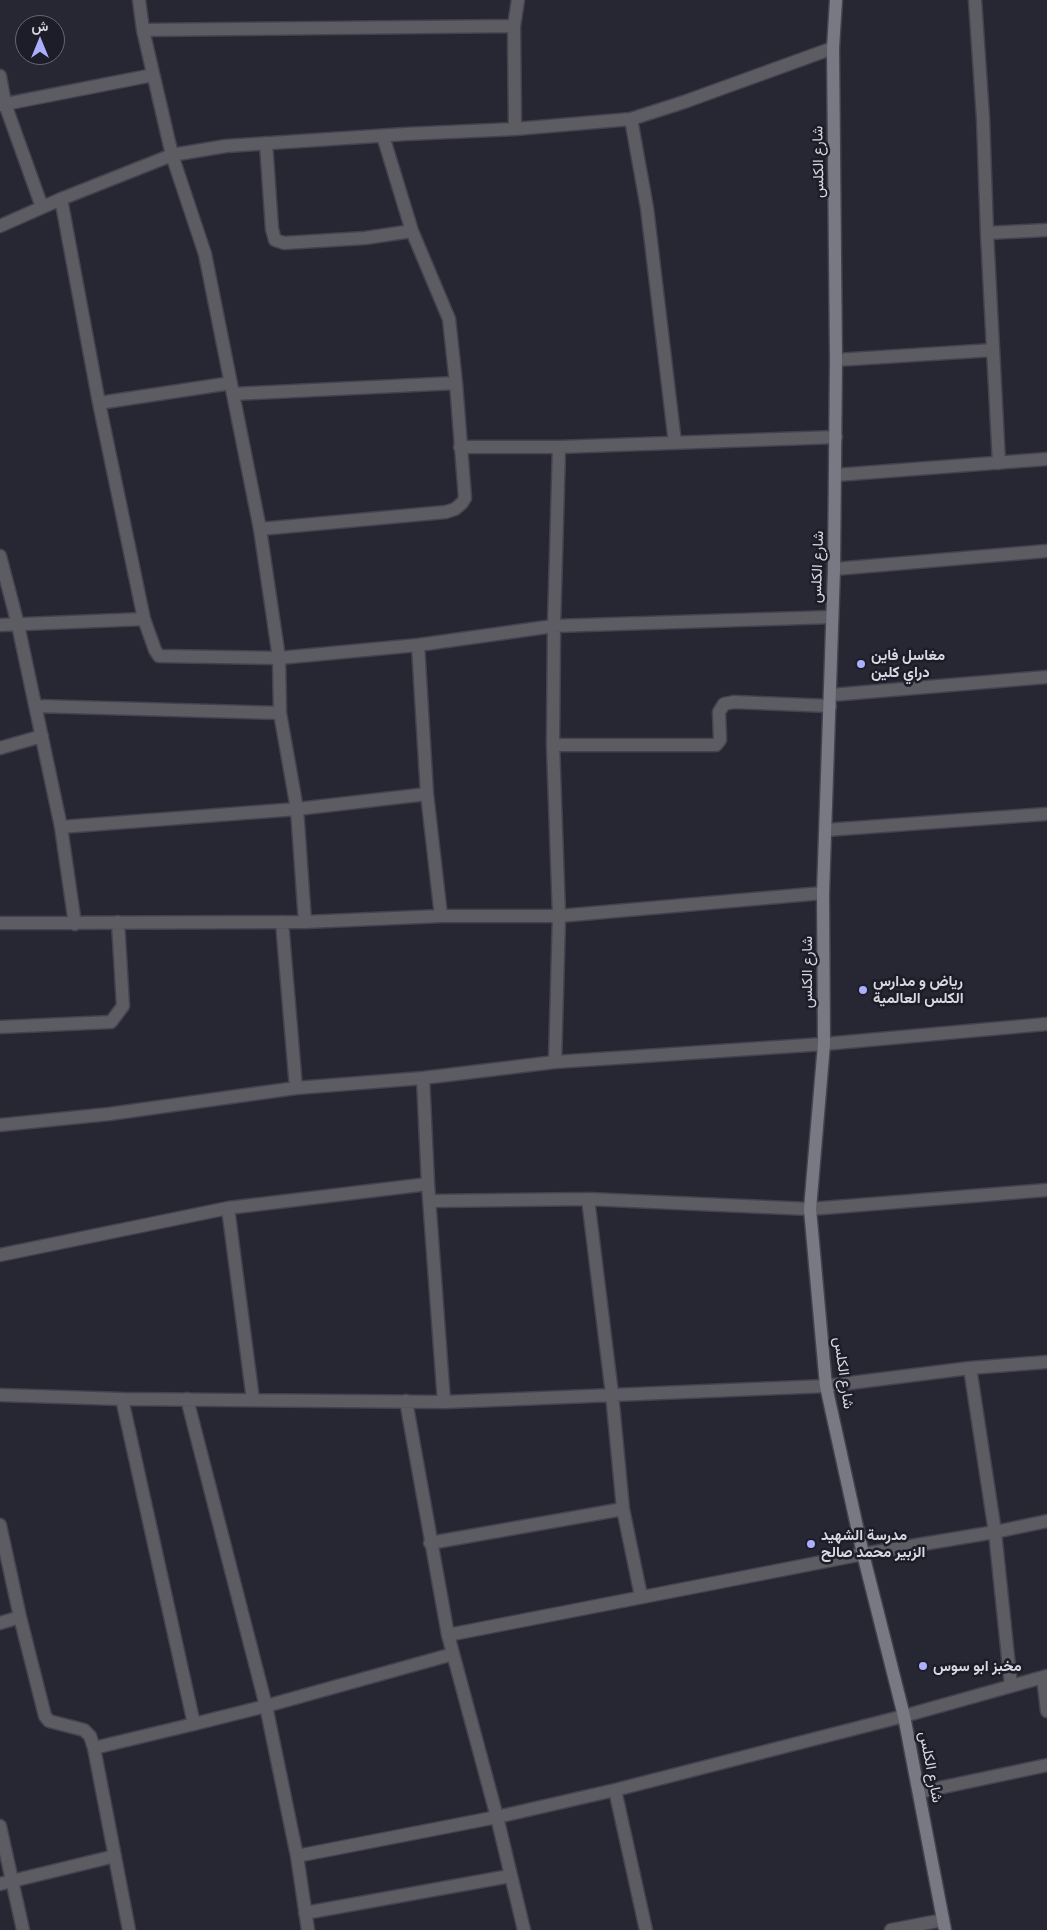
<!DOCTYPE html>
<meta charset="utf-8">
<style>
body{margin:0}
#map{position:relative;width:1047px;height:1930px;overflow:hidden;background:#262733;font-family:Ubuntu,Vazirmatn,sans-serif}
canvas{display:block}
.north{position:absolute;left:15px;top:15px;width:50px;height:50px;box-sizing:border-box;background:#1c1d29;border:1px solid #676872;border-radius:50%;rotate:0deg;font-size:14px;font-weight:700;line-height:20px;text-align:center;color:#d8d9e0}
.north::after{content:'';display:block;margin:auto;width:18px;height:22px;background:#aab0fb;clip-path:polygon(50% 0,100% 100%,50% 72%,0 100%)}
</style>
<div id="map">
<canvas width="1047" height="1930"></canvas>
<div class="north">ش</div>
</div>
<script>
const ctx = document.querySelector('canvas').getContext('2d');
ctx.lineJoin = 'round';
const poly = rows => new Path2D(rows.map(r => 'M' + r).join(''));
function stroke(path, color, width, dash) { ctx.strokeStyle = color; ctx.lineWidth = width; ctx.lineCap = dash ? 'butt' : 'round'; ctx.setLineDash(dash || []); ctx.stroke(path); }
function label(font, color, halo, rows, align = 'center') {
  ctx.font = font + ' Ubuntu,Vazirmatn,sans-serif'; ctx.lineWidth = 5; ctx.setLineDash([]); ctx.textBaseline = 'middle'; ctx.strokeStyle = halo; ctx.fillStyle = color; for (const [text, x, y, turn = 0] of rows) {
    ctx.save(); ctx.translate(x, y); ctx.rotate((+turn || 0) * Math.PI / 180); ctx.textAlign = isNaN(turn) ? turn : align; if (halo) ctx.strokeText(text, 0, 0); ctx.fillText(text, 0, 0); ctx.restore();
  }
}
const street = poly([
 [139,0,143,30,172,155,205,254,260,529,279,658,280,713,297,809,305,922],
 [975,0,983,118,987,233,999,463],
 [143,30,514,26],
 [0,76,5,104,42,207],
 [0,105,153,75],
 [631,119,647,208,675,443],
 [515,129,514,26,518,0],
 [266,143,272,229,275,240,284,243,365,238,412,231],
 [61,199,99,403,144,619,155,650,159,656,279,658,418,645,554,626,832,617],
 [0,226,61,199,172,155,226,146,406,134,515,129,631,119,684,102,833,48],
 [987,233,1047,230],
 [836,360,993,350],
 [233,394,456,383],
 [99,403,231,383],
 [460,447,559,447,836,437],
 [836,475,1047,459],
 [260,529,446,512,455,509,462,503,465,498,456,383,449,319,412,231,383,136],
 [0,556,18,625,61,827,75,924],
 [834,569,1047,551],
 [0,625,144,619],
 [418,645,427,794,441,916],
 [831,695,1047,677],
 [36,706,280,713],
 [553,745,716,745,720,740,719,712,724,704,734,702,830,706],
 [0,748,42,736],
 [61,827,297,809,427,794],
 [826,830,1047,814],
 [282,922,296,1088],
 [0,923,305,922,441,916,559,916,823,893],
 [0,1027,111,1022,123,1006,118,922],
 [555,1062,559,916,553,745,554,626,559,447],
 [423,1078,428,1184,444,1402],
 [0,1125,109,1114,296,1088,423,1078,555,1062,824,1044,1047,1024],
 [588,1199,612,1394,623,1509,641,1596],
 [430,1201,588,1199,810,1209,1047,1190],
 [228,1208,253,1400],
 [0,1255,228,1208,428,1184],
 [970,1368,995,1532,1011,1686],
 [0,1395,122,1399,444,1402,519,1399,826,1386,970,1368,1047,1362],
 [122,1399,194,1724,266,1706,453,1654],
 [187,1399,266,1706,297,1856,308,1930],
 [406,1401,448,1635,497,1817,524,1930],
 [0,1525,20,1617,45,1716,49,1721,84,1730,90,1736,94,1748,129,1930],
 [430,1543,623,1509],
 [0,1623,20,1617],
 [448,1635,863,1554,995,1532,1047,1521],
 [1043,1677,1047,1711],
 [94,1748,194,1724],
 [615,1790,646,1930],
 [920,1792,1047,1765],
 [0,1826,23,1930],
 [297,1856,497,1817,615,1790,904,1716,1047,1676],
 [0,1884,115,1856],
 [305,1913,510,1876],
 [891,1930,943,1920]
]);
const secondary = poly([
 [836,0,833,48,836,360,834,569,823,893,824,1044,810,1209,826,1386,863,1554,904,1716,945,1930]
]);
const markers = [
 [861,664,5,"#aab0fb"],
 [863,990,5,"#aab0fb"],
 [811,1544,5,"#aab0fb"],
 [923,1666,5,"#aab0fb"]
];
const streetNames = [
 ["شارع الكلس",818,162,-91],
 ["شارع الكلس",817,567,-88],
 ["شارع الكلس",807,972,-90],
 ["شارع الكلس",844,1373,82],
 ["شارع الكلس",931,1767,79]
];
const poiNames = [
 ["مغاسل فاين",871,655],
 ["دراي كلين",871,672],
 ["رياض و مدارس",873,981],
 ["الكلس العالمية",873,998],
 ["مدرسة الشهيد",821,1535],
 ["الزبير محمد صالح",821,1552],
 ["مخبز ابو سوس",933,1666]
];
stroke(street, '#42434f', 15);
stroke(secondary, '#42434f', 15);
stroke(street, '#5c5c62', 12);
stroke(secondary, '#787983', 12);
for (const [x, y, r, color] of markers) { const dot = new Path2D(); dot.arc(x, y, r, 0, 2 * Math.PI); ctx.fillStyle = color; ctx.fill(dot); stroke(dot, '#1c1d29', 2); }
label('15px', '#d8d9e0', '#1c1d29', streetNames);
label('bold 15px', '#d8d9e0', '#1c1d29', poiNames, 'left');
</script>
